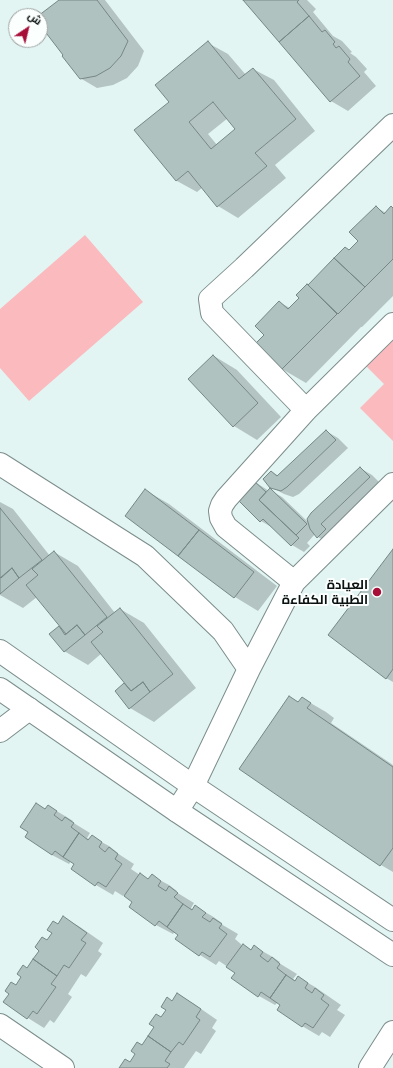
<!DOCTYPE html>
<meta charset="utf-8">
<style>
body{margin:0}
#map{position:relative;width:393px;height:1068px;overflow:hidden;background:#e2f5f3;font-family:"Work Sans",Cairo,sans-serif}
canvas{display:block}
.north{position:absolute;left:8px;top:8px;width:40px;height:40px;box-sizing:border-box;background:#fbfffe;border:1px solid #9ba09f;border-radius:50%;rotate:35deg;font-size:11px;font-weight:700;line-height:16px;text-align:center;color:#0a1110}
.north::after{content:'';display:block;margin:auto;width:14px;height:18px;background:#a70f39;clip-path:polygon(50% 0,100% 100%,50% 72%,0 100%)}
</style>
<div id="map">
<canvas width="393" height="1068"></canvas>
<div class="north">ش</div>
</div>
<script>
const ctx = document.querySelector('canvas').getContext('2d');
ctx.lineJoin = 'round';
function fill(path, color) { ctx.fillStyle = color; ctx.fill(path, 'evenodd'); }
const poly = rows => new Path2D(rows.map(r => 'M' + r).join(''));
function stroke(path, color, width, dash) { ctx.strokeStyle = color; ctx.lineWidth = width; ctx.lineCap = dash ? 'butt' : 'round'; ctx.setLineDash(dash || []); ctx.stroke(path); }
function label(font, color, halo, rows, align = 'center') {
  ctx.font = font + ' "Work Sans",Cairo,sans-serif'; ctx.lineWidth = 4; ctx.setLineDash([]); ctx.textBaseline = 'middle'; ctx.strokeStyle = halo; ctx.fillStyle = color; for (const [text, x, y, turn = 0] of rows) {
    ctx.save(); ctx.translate(x, y); ctx.rotate((+turn || 0) * Math.PI / 180); ctx.textAlign = isNaN(turn) ? turn : align; if (halo) ctx.strokeText(text, 0, 0); ctx.fillText(text, 0, 0); ctx.restore();
  }
}
const green = poly([
 [85,235,143,302,29,401,0,368,0,309],
 [393,339,393,441,360,408,384,384,366,366]
]);
const shadow = poly([
 [61,0,105,0,144,51,138,66,127,78,113,85,97,88,80,78,65,55,40,23,40,16],
 [244,0,307,0,316,9,313,12,333,36,342,41,352,52,350,53,356,57,367,69,364,72,376,86,348,111,331,101],
 [208,43,228,54,246,75,253,69,274,80,315,131,275,165,286,178,238,218,218,206,203,187,197,192,177,181,170,102],
 [228,118,237,129,217,145,208,134],
 [376,207,386,213,393,209,393,296,362,327,361,327,306,383,282,369,265,335,279,302,290,308,300,298,308,286,346,248,350,250,359,241],
 [214,356,237,370,281,417,257,440,234,426],
 [326,431,338,438,348,448,299,494,293,497,284,494,271,487,272,472,279,476],
 [360,468,372,475,382,485,330,544,318,537,315,534,307,543,310,546,304,552,292,545,274,528,273,528,261,521,238,499,255,482,269,491,270,490,282,497,307,521,312,514],
 [145,490,169,504,277,586,258,611,235,597,126,516],
 [0,502,13,509,50,556,54,552,78,566,115,613,120,609,144,623,196,688,154,722,130,708,116,691,126,683,102,653,88,665,64,651,51,634,60,626,37,597,23,608,0,595],
 [393,550,393,682,386,678],
 [289,697,299,702,302,698,326,712,334,718,331,723,393,765,393,872,381,865,240,769],
 [48,806,65,816,73,821,72,822,90,833,87,838,90,840,92,837,109,846,118,853,117,853,134,864,131,869,140,875,149,880,152,876,169,885,177,891,176,892,194,903,191,908,193,910,196,907,212,916,222,923,221,924,238,934,235,939,242,945,252,950,255,947,271,956,280,962,279,963,297,974,293,979,296,981,298,977,315,987,341,1005,337,1010,345,1015,330,1037,322,1032,319,1036,302,1026,282,1005,278,1002,275,1005,259,996,236,973,228,967,219,961,216,965,200,955,176,939,179,934,175,931,173,934,156,925,133,902,124,895,123,896,115,891,113,895,96,885,72,869,75,864,71,861,69,864,52,855,45,810],
 [63,917,80,927,103,943,98,951,102,954,86,977,81,974,68,994,72,997,54,1023,50,1020,44,1028,28,1018,16,986],
 [178,994,194,1004,217,1020,212,1028,216,1031,201,1054,196,1051,184,1068,121,1068,130,1063]
]);
const building = poly([
 [59,0,97,0,128,41,121,56,110,68,96,76,80,79,62,56,63,55,40,25,40,16,38,16,59,0],
 [243,0,299,0,297,2,309,16,279,42,243,0],
 [309,16,322,32,325,30,335,42,333,44,336,48,339,46,350,59,348,62,360,76,330,102,279,42,309,16],
 [208,41,239,79,253,68,296,119,255,153,267,166,217,207,188,171,176,181,134,130,169,102,155,85,208,41],
 [213,102,235,129,211,149,189,122,213,102],
 [376,206,384,214,391,206,393,208,393,259,365,287,334,258,345,247,349,250,358,241,349,232,376,206],
 [334,258,365,287,338,314,308,285,334,258],
 [307,284,337,314,281,370,255,344,264,335,255,326,279,301,288,309,299,298,296,295,307,284],
 [213,355,258,403,233,427,188,379,213,355],
 [326,430,336,440,287,487,281,491,274,489,270,488,263,479,271,471,277,476,326,430],
 [360,467,370,477,321,524,326,529,317,538,310,529,307,519,311,513,360,467],
 [254,481,266,492,259,500,299,538,291,546,263,519,260,522,237,499,254,481],
 [270,488,307,524,296,535,259,500,270,488],
 [145,489,199,530,178,556,125,516,145,489],
 [0,508,42,560,19,578,12,568,1,578,0,577,0,508],
 [199,530,254,572,234,598,178,556,199,530],
 [393,549,393,669,386,679,328,635,393,549],
 [54,551,107,617,85,635,77,625,66,634,26,585,38,575,32,569,54,551],
 [12,568,19,578,0,594,0,578,12,568],
 [120,608,173,674,150,692,143,682,131,691,91,642,103,632,97,626,120,608],
 [77,625,85,635,64,652,49,634,59,626,65,635,77,625],
 [143,682,150,692,129,709,115,691,124,683,131,691,143,682],
 [289,696,298,702,302,697,311,703,307,708,393,767,393,848,380,866,239,769,289,696],
 [36,803,45,809,48,805,57,811,54,815,62,821,65,817,74,823,71,827,79,833,63,857,55,851,52,855,25,837,28,832,20,827,36,803],
 [79,833,88,840,92,835,102,842,99,847,105,852,109,847,118,854,115,859,122,864,106,887,98,882,95,886,71,869,74,864,63,857,79,833],
 [140,873,148,879,152,874,161,881,158,886,166,891,169,886,178,893,174,897,183,904,167,927,159,921,155,926,129,907,132,902,124,896,140,873],
 [183,904,192,910,195,905,206,913,202,917,210,922,213,918,222,924,219,928,227,934,210,957,202,952,199,956,175,939,178,935,167,927,183,904],
 [63,916,87,933,81,940,86,943,69,968,64,965,57,976,33,959,39,951,35,947,42,937,47,940,52,933,47,930,53,921,58,924,63,916],
 [243,944,251,950,254,945,263,952,260,956,268,962,272,957,280,964,277,968,286,975,270,998,261,992,258,997,231,978,235,973,226,967,243,944],
 [33,959,57,976,51,984,56,987,37,1014,33,1011,27,1019,3,1002,9,994,5,991,11,982,16,985,21,977,17,974,23,965,27,968,33,959],
 [286,975,295,981,298,976,308,983,305,988,312,993,315,988,324,995,321,999,329,1005,313,1028,305,1023,302,1027,277,1010,280,1005,270,998,286,975],
 [177,993,201,1009,196,1017,200,1020,183,1045,179,1042,171,1052,148,1036,154,1027,149,1024,156,1014,161,1017,166,1010,161,1007,167,997,172,1001,177,993],
 [148,1036,171,1052,165,1061,170,1064,167,1068,119,1068,125,1059,130,1062,135,1054,131,1051,137,1042,142,1045,148,1036]
]);
const minor = poly([
 [306,410,212,313,210,299,244,268,393,125],
 [0,464,145,556,223,631,249,669],
 [294,582,226,527,221,518,220,511,222,505,226,499,306,410,393,324],
 [0,731,29,709],
 [177,811,193,786,249,669,294,582,393,484],
 [0,1025,63,1068],
 [370,1068,393,1032]
]);
const secondary = poly([
 [0,651,193,786,393,920],
 [0,689,177,811,393,955]
]);
const markers = [
 [377,592,5,"#a70f39"]
];
const poiNames = [
 ["العيادة",368,585],
 ["الطبية الكفاءة",368,600]
];
fill(green, '#fbbabe');
fill(shadow, '#0003');
fill(building, '#afc2bf');
stroke(building, '#768785', 1);
stroke(minor, '#7c8d8b', 24);
stroke(secondary, '#7c8d8b', 24);
stroke(minor, '#fff', 22);
stroke(secondary, '#fff', 22);
for (const [x, y, r, color] of markers) { const dot = new Path2D(); dot.arc(x, y, r, 0, 2 * Math.PI); ctx.fillStyle = color; ctx.fill(dot); stroke(dot, '#fbfffe', 1.5); }
label('bold 13px', '#0a1110', '#fbfffe', poiNames, 'right');
</script>
